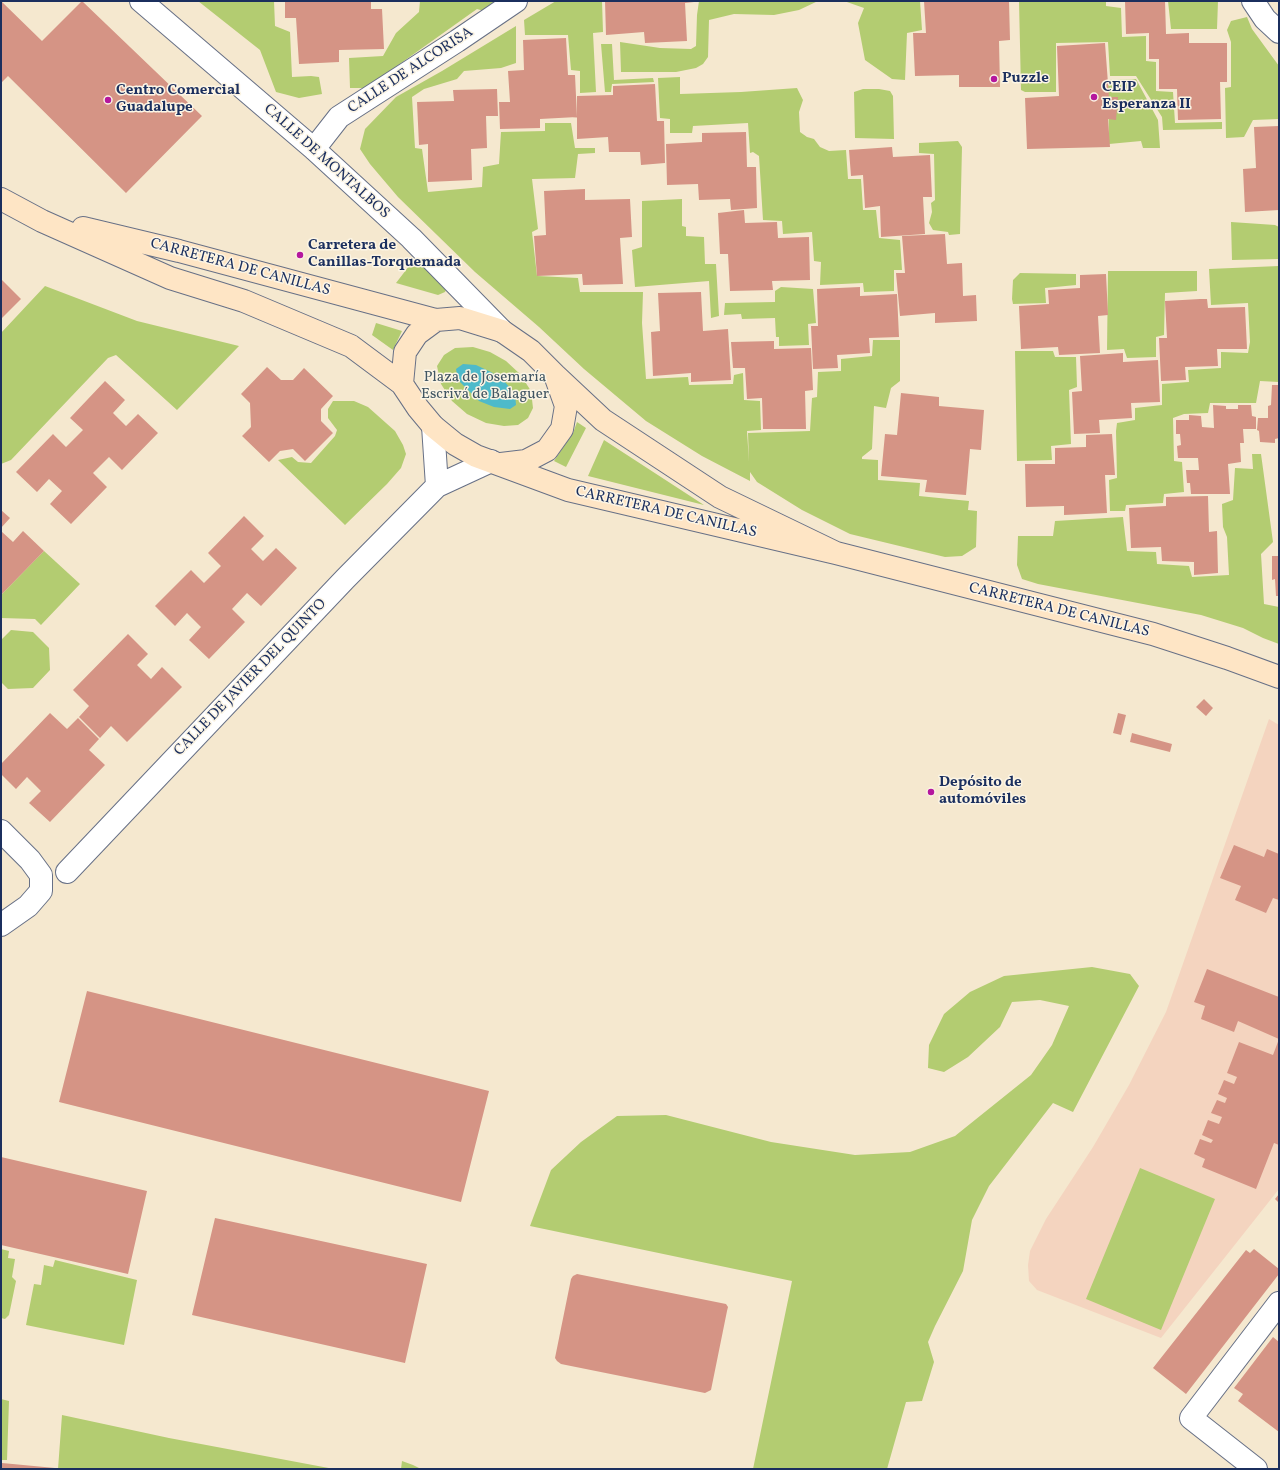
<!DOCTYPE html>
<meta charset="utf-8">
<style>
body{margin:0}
#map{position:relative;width:1280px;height:1470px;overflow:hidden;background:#f5e8cf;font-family:Vollkorn,serif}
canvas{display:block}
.frame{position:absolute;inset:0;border:2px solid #1b2f5e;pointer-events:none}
</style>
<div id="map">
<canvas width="1280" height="1470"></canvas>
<div class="frame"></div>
</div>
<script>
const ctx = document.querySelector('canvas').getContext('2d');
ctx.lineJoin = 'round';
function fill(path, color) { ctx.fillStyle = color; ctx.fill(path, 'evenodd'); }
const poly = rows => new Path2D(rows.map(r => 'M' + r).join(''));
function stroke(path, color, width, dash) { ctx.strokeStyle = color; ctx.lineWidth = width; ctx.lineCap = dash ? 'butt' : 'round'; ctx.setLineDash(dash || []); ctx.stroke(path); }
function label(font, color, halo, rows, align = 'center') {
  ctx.font = font + ' Vollkorn,serif'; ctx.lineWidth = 3; ctx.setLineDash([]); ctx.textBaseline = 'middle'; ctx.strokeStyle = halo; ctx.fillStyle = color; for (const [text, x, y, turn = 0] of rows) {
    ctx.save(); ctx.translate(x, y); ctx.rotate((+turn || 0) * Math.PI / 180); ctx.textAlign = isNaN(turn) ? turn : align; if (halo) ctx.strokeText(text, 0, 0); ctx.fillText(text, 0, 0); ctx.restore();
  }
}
const built = poly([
 [1269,719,1279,725,1279,1189,1161,1338,1037,1290,1029,1281,1028,1265,1030,1251,1046,1219,1093,1147,1129,1085,1166,1012]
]);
const green = poly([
 [198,1,274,1,275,26,290,32,292,77,311,76,319,77,322,94,299,98,276,92,260,50],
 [420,1,502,1,484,11,477,9,366,88,350,88,349,58,383,56,396,33,419,12],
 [556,1,602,1,603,32,593,33,596,92,580,93,580,71,571,70,568,35,525,35,524,20],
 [699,1,818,1,799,10,774,15,734,14,709,20,708,57,703,64,696,68,676,72,621,72,620,42,660,48,691,49,696,46,697,15],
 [844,1,920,1,922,30,907,33,905,80,892,79,865,60,858,23,864,8],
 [1019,1,1106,1,1106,6,1121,8,1122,37,1146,36,1146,61,1156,62,1156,91,1173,92,1175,123,1222,122,1222,129,1163,130,1162,117,1136,76,1110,76,1108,42,1056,43,1056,92,1025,92,1021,90],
 [1168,1,1218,1,1217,29,1171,29],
 [1247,17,1252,29,1279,66,1279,119,1253,120,1244,137,1226,138,1225,88,1231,87,1231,42,1227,30,1231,21],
 [516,26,516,63,501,68,464,71,457,79,424,89,412,97,415,148,422,149,428,192,482,187,483,167,499,164,501,132,545,131,545,123,571,123,575,148,595,148,595,153,578,154,575,178,532,179,538,229,532,232,537,276,578,278,580,292,643,292,642,323,646,379,688,377,689,385,733,384,734,375,743,373,744,400,760,401,761,430,747,431,749,462,748,433,810,431,812,398,817,397,818,372,841,371,841,359,872,356,873,340,900,340,900,381,891,388,886,408,874,406,872,449,862,457,862,459,878,460,878,480,920,483,919,496,969,501,968,510,977,511,976,547,962,556,945,557,850,534,802,510,757,482,750,472,750,481,702,456,646,421,584,369,539,327,475,272,398,197,370,164,360,149,365,129,396,97,442,71],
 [601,44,612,44,614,80,653,78,654,82,612,84,611,92,605,92],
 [680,77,680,94,741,92,797,88,803,100,799,112,800,132,807,137,814,139,820,147,829,151,846,150,848,179,861,179,863,210,876,210,879,238,900,240,902,270,894,270,894,291,864,292,863,283,820,285,821,262,814,261,812,232,783,234,782,221,763,220,759,156,753,152,750,153,748,123,693,126,692,133,670,133,670,119,660,118,658,78],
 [1136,79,1158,120,1160,148,1143,148,1141,141,1109,144,1108,80],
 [863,89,879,89,890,91,893,96,894,139,855,138,854,92],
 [958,141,962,147,960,234,949,235,948,232,933,230,929,223,932,212,931,203,935,200,934,154,919,153,919,143],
 [682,199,682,226,686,227,686,236,704,237,705,264,716,264,719,316,711,318,709,281,635,287,632,250,642,247,642,201],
 [1231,222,1275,225,1279,227,1279,259,1232,260],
 [416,257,447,287,445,292,438,295,396,283],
 [1279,266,1279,382,1260,381,1256,403,1210,403,1208,413,1184,414,1173,418,1174,461,1182,462,1184,492,1164,494,1163,503,1126,505,1125,511,1110,511,1109,480,1117,478,1116,431,1117,423,1135,420,1135,408,1162,405,1162,384,1189,382,1188,370,1221,368,1221,352,1248,353,1250,342,1248,303,1211,305,1209,269],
 [1108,271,1197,271,1197,291,1165,293,1164,335,1156,337,1156,357,1127,358,1124,349,1107,350],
 [1020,273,1076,274,1076,285,1045,288,1046,303,1013,304,1012,299,1013,280],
 [45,286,137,321,239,346,177,410,116,355,108,358,11,460,1,464,1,333],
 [781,287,813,289,816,323,808,324,809,345,779,346,779,337,776,337,775,318,742,319,741,314,724,315,725,303,775,302,775,291],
 [376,323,402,331,393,350,372,335],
 [473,347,490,352,506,361,520,374,531,391,533,408,528,418,518,425,504,426,486,423,467,414,452,401,441,384,437,366,444,355,455,348],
 [1015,351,1053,351,1055,357,1076,357,1077,387,1069,390,1071,444,1051,446,1052,460,1017,461],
 [333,401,354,401,368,407,395,431,403,445,406,454,401,468,387,484,345,525,278,460,292,457,298,462,311,463,335,436,337,430,328,418,328,409],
 [577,422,586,428,566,467,554,461,573,433],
 [604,440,704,505,588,476],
 [1252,454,1261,454,1273,542,1261,554,1264,604,1279,607,1279,644,1263,638,1243,628,1201,615,1038,584,1022,579,1017,565,1018,536,1053,536,1055,521,1123,517,1127,551,1156,552,1157,564,1189,566,1192,577,1229,575,1227,537,1223,527,1222,504,1233,500,1235,468,1253,469],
 [44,551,80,584,41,625,35,619,1,618,1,595],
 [11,630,33,632,49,648,50,670,33,688,8,689,1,682,1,640],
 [1092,967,1130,974,1139,986,1073,1112,1053,1103,989,1186,972,1220,963,1271,935,1326,928,1342,934,1362,922,1401,906,1402,887,1469,753,1469,792,1281,530,1226,551,1170,581,1142,617,1116,666,1115,771,1142,855,1155,910,1152,955,1136,1031,1075,1052,1045,1069,1006,1040,1000,1012,1002,1000,1027,968,1057,944,1072,928,1068,929,1045,944,1014,970,992,1004,976],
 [1140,1168,1215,1199,1161,1330,1086,1299],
 [1,1249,9,1251,8,1258,15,1259,12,1277,16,1281,9,1315,5,1319,1,1318],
 [55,1260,137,1280,124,1345,26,1325,34,1284,41,1285,44,1265,53,1267],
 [1,1399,9,1401,7,1460,1,1460],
 [62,1415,169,1438,334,1469,58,1469],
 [402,1461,413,1465,421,1469,401,1469]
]);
const water = poly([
 [463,364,476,365,491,372,505,382,515,394,516,405,510,409,494,407,479,401,458,380,456,369]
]);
const building = poly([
 [1,1,42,41,82,1,202,116,126,193,8,76,1,83],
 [285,1,371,1,371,9,382,9,384,49,339,50,339,62,299,64,296,18,285,18],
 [605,1,694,1,694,2,685,3,687,41,645,43,644,32,606,35],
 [924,1,1009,1,1010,40,999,41,1000,87,959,87,959,75,915,76,913,33,926,33],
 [1125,1,1165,1,1166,34,1189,33,1189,43,1227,43,1227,82,1220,82,1221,119,1178,120,1177,89,1159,89,1159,59,1149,59,1149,33,1126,34],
 [566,38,568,75,575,75,577,117,540,119,540,128,500,129,499,102,510,102,508,71,524,70,523,40],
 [1105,43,1109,97,1118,97,1116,120,1108,119,1110,147,1027,149,1025,98,1059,96,1057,46],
 [655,84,657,121,664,121,665,163,641,165,640,152,609,152,608,137,577,139,577,96,613,95,613,86],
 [497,89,498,116,486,116,487,148,471,149,472,180,428,182,428,144,419,145,417,102,454,101,453,90],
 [1279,126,1279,210,1245,212,1243,169,1256,168,1254,127],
 [746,132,747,167,756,167,757,208,731,210,730,199,699,200,698,184,667,185,666,144,702,142,702,133],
 [892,147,893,157,930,155,932,197,923,197,925,234,881,237,880,206,865,208,863,175,851,176,849,150],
 [585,189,585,200,630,199,632,237,620,238,623,284,583,285,582,274,537,276,534,236,546,235,544,191],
 [744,210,745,223,777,222,778,238,809,237,810,280,772,281,773,290,730,291,728,254,720,254,718,213],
 [945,234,947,264,962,263,963,296,976,295,977,321,935,323,935,313,900,316,896,273,905,273,902,236],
 [1106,274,1108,315,1098,316,1100,353,1059,355,1058,347,1021,349,1019,306,1049,304,1048,290,1080,288,1080,275],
 [1,279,21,299,1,319],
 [860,287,860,296,897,294,899,337,869,338,870,353,837,355,838,368,813,369,811,326,818,326,817,289],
 [701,292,703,331,728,329,731,380,691,382,691,373,653,376,651,332,660,331,658,293],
 [1200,299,1207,299,1208,308,1245,307,1247,349,1217,349,1218,366,1185,367,1186,380,1161,381,1159,338,1167,338,1165,301],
 [774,341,774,349,811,348,813,390,805,391,806,429,763,429,762,398,747,399,745,368,733,368,731,342],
 [1123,353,1123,362,1158,360,1160,402,1131,403,1132,418,1099,420,1100,433,1074,434,1072,392,1082,391,1080,356],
 [267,367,281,380,293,380,304,368,333,396,321,409,321,421,333,433,305,461,293,449,280,451,269,462,242,436,251,427,250,403,241,394],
 [105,381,125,400,113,413,126,426,138,414,158,433,122,470,109,457,93,473,107,487,71,524,50,504,62,491,49,479,37,492,16,472,53,434,66,447,83,430,70,418],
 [1272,385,1279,385,1279,438,1275,439,1275,443,1260,442,1259,431,1257,430,1258,418,1268,418,1268,406,1271,405],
 [901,393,939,397,939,406,984,410,981,450,970,449,966,495,925,492,927,480,881,476,885,434,897,435],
 [1213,405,1226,406,1226,409,1238,409,1238,405,1251,405,1252,416,1256,417,1256,429,1243,429,1244,443,1240,443,1241,462,1228,464,1230,494,1191,494,1190,483,1187,483,1186,470,1199,470,1198,458,1178,458,1177,446,1181,445,1180,434,1176,434,1176,420,1189,420,1189,415,1201,416,1202,427,1214,428],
 [1112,434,1115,475,1105,475,1107,513,1064,515,1064,506,1026,507,1025,464,1055,464,1055,448,1086,447,1086,435],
 [1208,496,1209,532,1217,531,1218,573,1194,575,1194,562,1162,561,1161,547,1131,548,1129,508,1166,506,1166,497],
 [1,510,10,518,1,528],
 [244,516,264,536,251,549,263,561,276,548,297,568,261,606,247,593,232,609,245,622,209,659,189,640,201,627,187,613,175,626,155,606,191,570,204,583,221,566,208,553],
 [1,531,13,542,23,531,44,551,1,595],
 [1272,556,1279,556,1279,596,1276,596,1275,579,1272,580],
 [128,634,148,654,137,665,151,679,162,667,182,687,127,742,111,726,100,738,79,717,89,706,73,690],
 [1204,699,1213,708,1206,716,1196,707],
 [50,713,67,729,78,718,99,739,89,750,105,765,50,822,29,803,41,791,27,777,16,789,1,774,1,764],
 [1118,713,1126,715,1121,735,1113,733],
 [1132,733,1172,744,1170,752,1130,742],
 [1234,845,1264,857,1267,849,1279,854,1279,900,1273,898,1266,913,1235,900,1241,886,1220,878],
 [1207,969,1279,997,1279,1039,1238,1021,1234,1032,1201,1019,1205,1006,1194,1002],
 [87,991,489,1091,461,1202,59,1102],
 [1279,1039,1279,1145,1274,1143,1256,1189,1202,1167,1205,1159,1194,1154,1200,1139,1211,1143,1213,1140,1202,1135,1208,1120,1219,1124,1222,1117,1211,1113,1217,1100,1225,1103,1227,1098,1218,1094,1224,1080,1234,1084,1237,1077,1227,1073,1239,1042,1273,1055],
 [1,1157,147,1191,128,1274,1,1245],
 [1279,1194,1279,1203,1275,1199],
 [215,1218,427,1264,405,1363,192,1315],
 [1254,1249,1279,1269,1279,1274,1186,1394,1153,1368,1246,1250,1250,1253],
 [577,1274,726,1304,728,1307,727,1311,711,1390,705,1393,561,1364,557,1361,555,1358,571,1279,573,1276],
 [1273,1337,1279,1342,1279,1432,1238,1401,1243,1394,1234,1388],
 [2,1463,55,1468,55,1469,2,1469]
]);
const street = poly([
 [141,1,314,149,411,238,502,331],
 [1253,1,1265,19,1279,32],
 [314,149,339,117,457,41,516,1],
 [433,426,437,486,491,461],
 [1,831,30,860,41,875,41,891,28,906,1,925],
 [67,872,345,579,437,486],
 [1256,1469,1191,1418,1279,1303]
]);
const secondary = poly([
 [1,199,42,221,170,278,244,301,351,346,402,384],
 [83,228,179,251,436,320],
 [501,464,526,461,547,450,562,429,566,406,556,378],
 [836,553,720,497,603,420,555,375,531,351,502,331,460,318,436,320,417,334,405,352,402,384,418,408,433,426,455,444,476,456,568,490,836,553,1153,634,1227,658,1279,677]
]);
const markers = [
 [994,79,4,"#b5179e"],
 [1094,97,4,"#b5179e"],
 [108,100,4,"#b5179e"],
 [300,255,4,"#b5179e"],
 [931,792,4,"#b5179e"]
];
const streetNames = [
 ["CALLE DE ALCORISA",411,71,-33],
 ["CALLE DE MONTALBOS",326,162,42],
 ["CARRETERA DE CANILLAS",240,268,15],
 ["CARRETERA DE CANILLAS",666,513,13],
 ["CARRETERA DE CANILLAS",1059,611,14],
 ["CALLE DE JAVIER DEL QUINTO",251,678,-46]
];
const poiNames = [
 ["Puzzle",1002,79],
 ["CEIP",1102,88],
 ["Esperanza II",1102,105],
 ["Centro Comercial",116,91],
 ["Guadalupe",116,108],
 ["Carretera de",308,246],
 ["Canillas-Torquemada",308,263],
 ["Depósito de",939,783],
 ["automóviles",939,800]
];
const parkNames = [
 ["Plaza de Josemaría",485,378],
 ["Escrivá de Balaguer",485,395]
];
fill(built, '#f4d4bf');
fill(green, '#b3cc71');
fill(water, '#4ebaca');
fill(building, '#d59485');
stroke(street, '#677086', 24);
stroke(secondary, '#677086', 24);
stroke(street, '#fff', 22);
stroke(secondary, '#fee5c5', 22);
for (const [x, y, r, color] of markers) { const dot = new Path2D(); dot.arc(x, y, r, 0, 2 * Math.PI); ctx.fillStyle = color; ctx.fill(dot); stroke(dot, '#fcf5e5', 1.5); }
label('15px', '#1b2f5e', '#fcf5e5', streetNames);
label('bold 15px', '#1b2f5e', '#fcf5e5', poiNames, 'left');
label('15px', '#415663', '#fcf5e5', parkNames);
</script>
